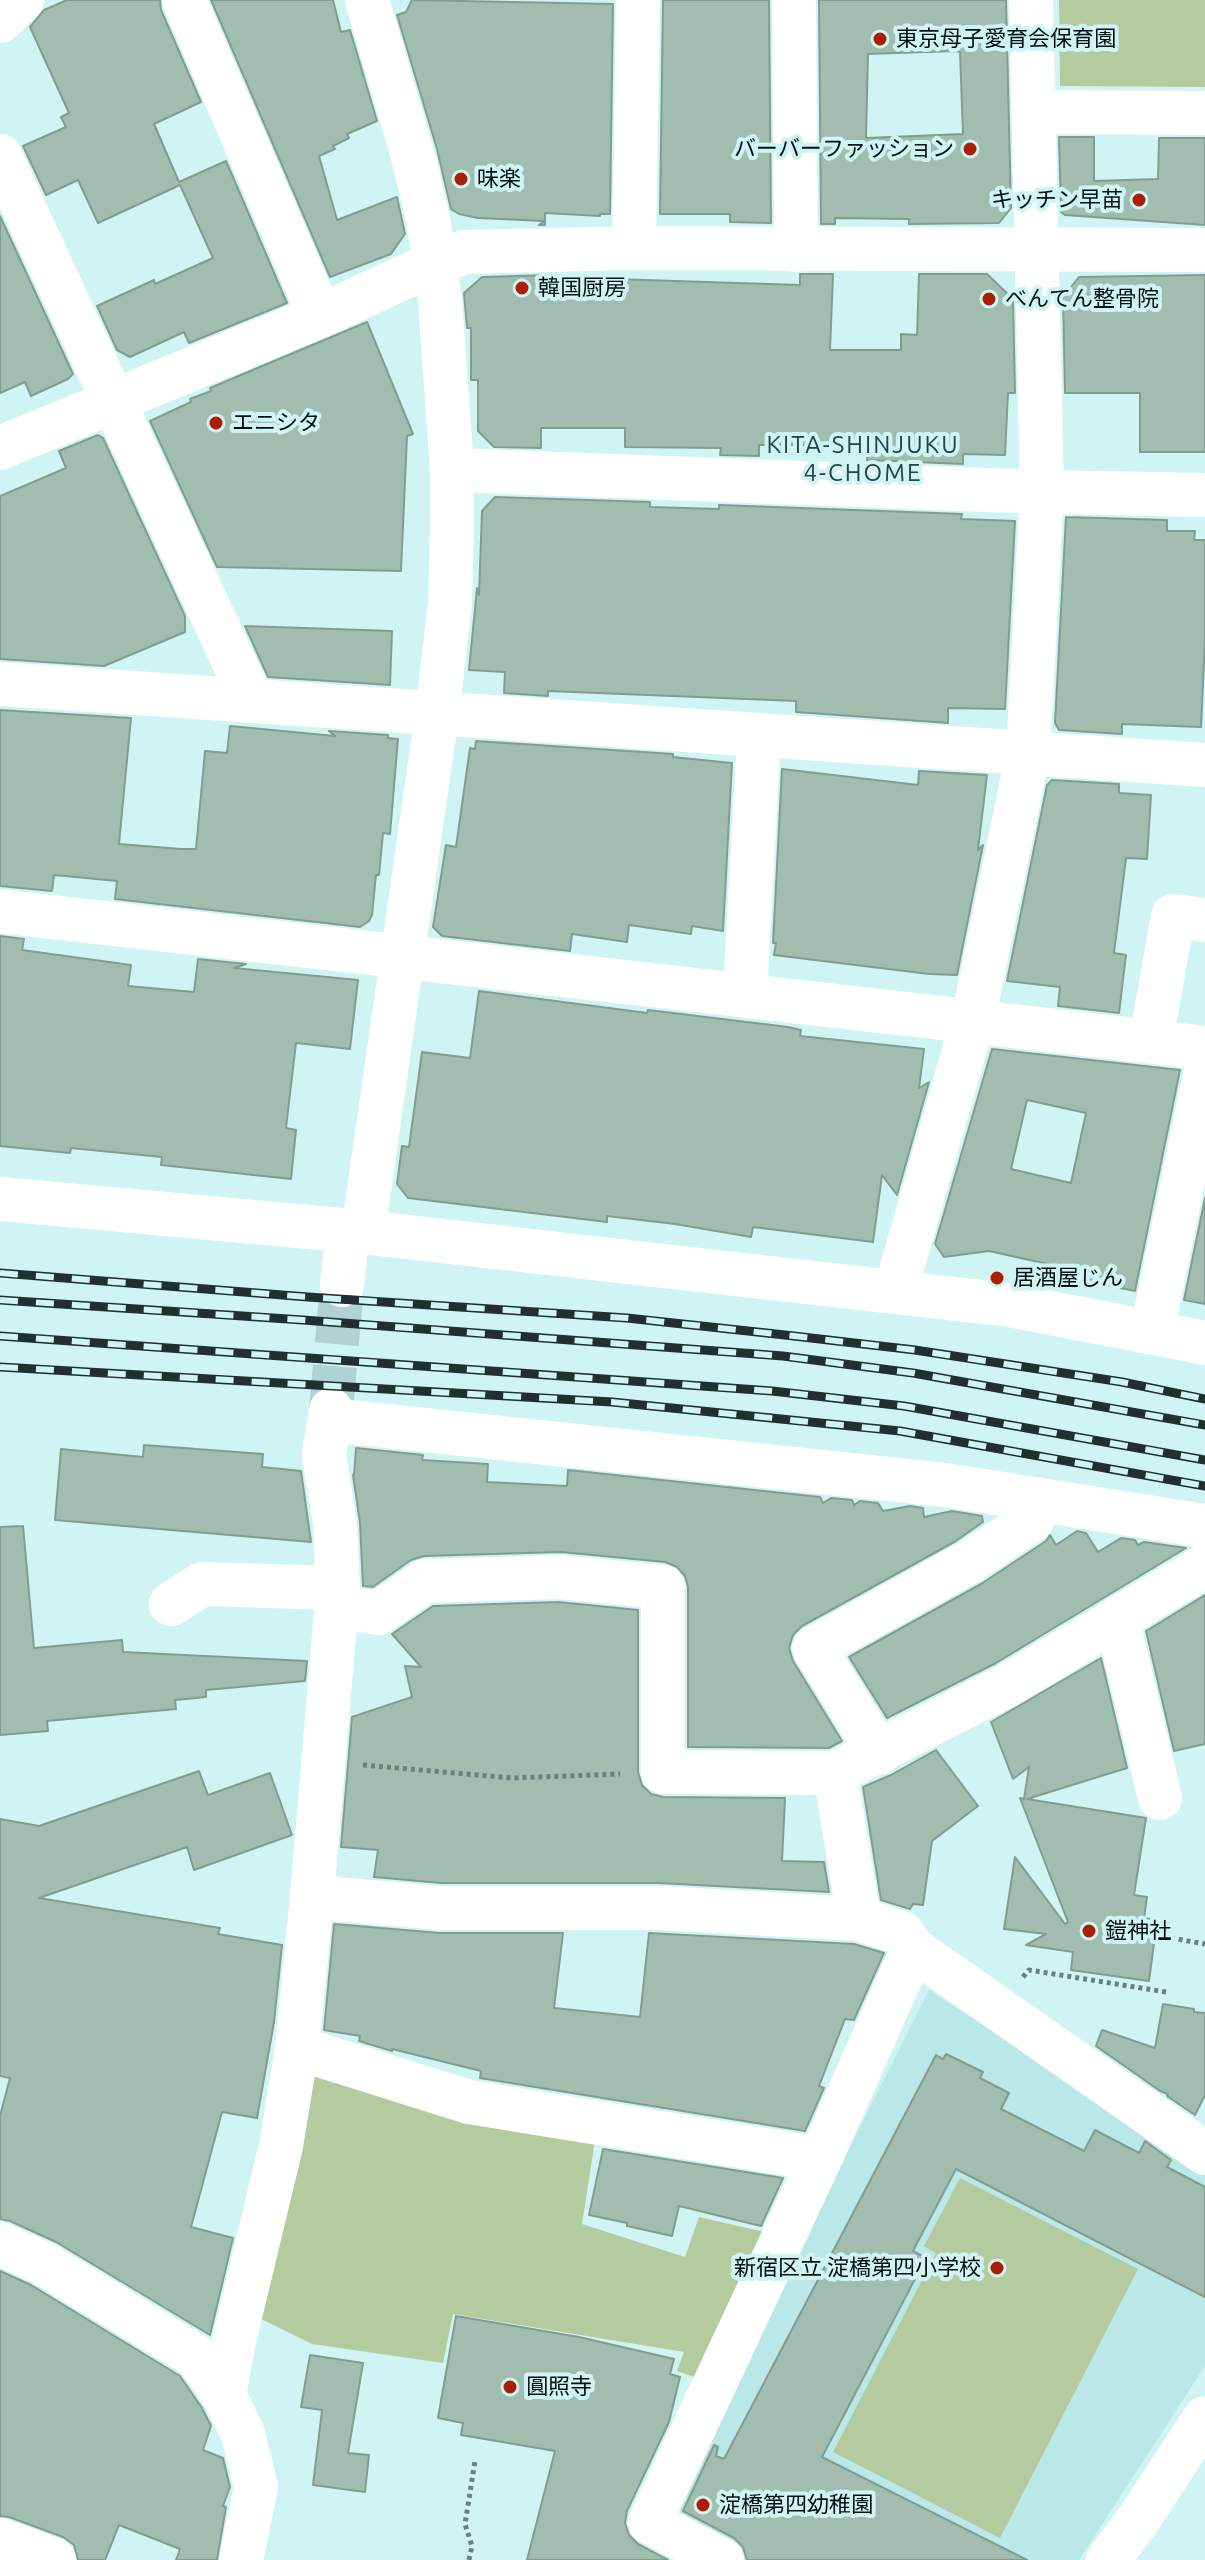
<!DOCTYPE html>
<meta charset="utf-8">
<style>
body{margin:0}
canvas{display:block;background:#d0f4f4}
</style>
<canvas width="1205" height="2560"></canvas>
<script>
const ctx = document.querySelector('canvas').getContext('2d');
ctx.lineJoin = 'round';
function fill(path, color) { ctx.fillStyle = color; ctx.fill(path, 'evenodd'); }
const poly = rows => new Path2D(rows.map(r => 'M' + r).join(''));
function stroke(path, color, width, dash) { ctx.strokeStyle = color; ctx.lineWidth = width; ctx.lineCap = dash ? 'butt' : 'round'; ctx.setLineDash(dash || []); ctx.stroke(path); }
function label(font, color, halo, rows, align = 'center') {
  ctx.font = font + ' Ubuntu,"Noto Sans JP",sans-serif'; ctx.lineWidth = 8; ctx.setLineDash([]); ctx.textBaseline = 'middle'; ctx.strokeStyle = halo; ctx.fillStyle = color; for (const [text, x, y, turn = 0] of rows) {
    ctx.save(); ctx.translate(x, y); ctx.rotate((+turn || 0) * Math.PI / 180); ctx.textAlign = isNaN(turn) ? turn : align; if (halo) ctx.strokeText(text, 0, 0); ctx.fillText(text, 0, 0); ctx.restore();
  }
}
const built = poly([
 [929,1990,1205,2170,1205,2366,1079,2560,747,2560,662,2520]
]);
const green = poly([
 [1059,0,1205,0,1205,87,1060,86],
 [308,2066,596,2134,582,2224,685,2257,699,2217,769,2233,703,2380,677,2371,684,2352,453,2314,443,2363,312,2344,253,2315],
 [960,2178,1138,2269,1000,2538,833,2452,936,2253,924,2246]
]);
const building = poly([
 [67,0,160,0,161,10,201,102,154,124,179,182,226,161,287,303,189,343,184,332,130,357,117,350,97,306,154,280,155,284,213,258,180,185,98,223,78,180,46,195,23,146,66,127,61,117,69,113,30,27,44,10,67,0],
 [211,0,333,0,341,32,350,30,377,121,347,134,349,138,333,146,335,149,319,156,337,220,397,197,405,234,391,254,330,277,211,0],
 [412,0,613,4,610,214,600,214,600,216,545,213,545,225,539,225,544,221,478,218,459,214,451,209,437,149,397,15,406,12,412,0],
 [663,0,769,0,771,223,730,222,730,214,660,214,663,0],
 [819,0,1006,0,1011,208,999,223,909,224,909,219,835,218,835,224,821,224,819,0],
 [956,51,960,52,963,134,866,138,868,54,956,51],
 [1059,137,1094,137,1094,181,1158,179,1159,138,1205,138,1205,225,1065,215,1061,212,1059,137],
 [0,216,73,374,68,379,31,396,25,382,0,393,0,216],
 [800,274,833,274,830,350,901,350,901,334,917,335,919,274,987,274,1013,299,1015,393,1008,393,1005,455,963,454,963,464,867,460,868,445,759,445,759,456,720,455,721,448,625,447,625,428,541,428,541,448,494,447,478,431,478,380,471,380,471,328,467,328,464,293,482,277,551,275,551,277,800,285,800,274],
 [1205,275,1205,452,1140,452,1140,393,1065,393,1063,297,1079,277,1205,275],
 [367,322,413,434,407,436,401,571,217,567,150,421,191,402,190,399,211,391,210,388,367,322],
 [98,435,103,438,185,616,185,632,104,666,0,659,0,496,66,468,59,451,98,435],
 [495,497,650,502,650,507,719,509,719,505,962,514,961,519,1015,521,1005,709,948,708,948,723,796,712,796,701,548,691,548,696,504,693,505,672,469,670,477,588,479,595,482,511,495,497],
 [1066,517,1167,520,1167,531,1195,531,1194,540,1205,540,1205,640,1201,727,1122,724,1122,734,1059,730,1055,723,1066,517],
 [245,626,392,631,390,685,268,677,245,626],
 [0,710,131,718,119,844,181,849,196,849,205,751,227,753,230,726,335,736,329,731,388,735,388,738,398,739,390,834,383,833,379,875,376,875,372,915,369,921,360,927,115,899,117,881,54,875,52,891,0,886,0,710],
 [476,741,673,754,673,757,732,763,723,931,692,926,691,934,629,925,627,942,572,934,570,951,442,936,433,927,446,845,456,847,470,748,475,749,476,741],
 [782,769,918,785,919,771,987,775,978,850,983,845,957,975,929,974,774,955,776,943,773,943,782,769],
 [1052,780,1119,784,1119,793,1151,795,1147,859,1126,858,1114,953,1126,955,1119,1013,1058,1006,1060,987,1007,981,1047,785,1052,780],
 [0,936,24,939,22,950,131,965,128,986,194,992,198,959,246,964,234,968,358,980,350,1049,296,1043,286,1128,296,1130,291,1179,161,1165,162,1157,71,1148,70,1153,0,1146,0,936],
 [479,991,647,1013,648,1010,788,1027,801,1030,800,1036,924,1049,919,1088,929,1082,897,1195,882,1175,873,1242,753,1227,751,1237,675,1224,607,1216,607,1222,408,1198,397,1184,402,1146,409,1147,422,1052,470,1058,479,991],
 [992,1049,1180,1070,1135,1291,1050,1274,1052,1265,989,1251,944,1257,935,1244,992,1049],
 [1027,1100,1086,1113,1071,1183,1011,1169,1027,1100],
 [1205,1198,1205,1304,1184,1300,1205,1198],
 [144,1445,263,1454,262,1467,301,1471,311,1542,55,1520,61,1449,143,1457,144,1445],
 [356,1448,423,1455,422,1460,488,1464,487,1482,567,1486,568,1470,820,1497,823,1503,831,1498,852,1500,854,1505,860,1501,878,1503,883,1511,910,1506,923,1508,924,1517,952,1511,982,1516,983,1522,956,1541,802,1626,793,1635,789,1648,793,1661,842,1741,829,1748,688,1747,688,1587,685,1576,677,1567,665,1562,561,1552,424,1556,411,1560,373,1587,363,1586,360,1523,353,1475,354,1475,356,1448],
 [23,1526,34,1648,122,1640,123,1652,307,1661,305,1681,206,1690,206,1697,175,1700,176,1709,47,1721,48,1731,0,1735,0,1527,23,1526],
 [1077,1531,1086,1533,1098,1552,1121,1538,1135,1540,1138,1545,1144,1542,1186,1548,996,1663,887,1718,849,1657,981,1584,1046,1541,1050,1535,1056,1545,1077,1531],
 [1205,1595,1205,1744,1174,1751,1146,1631,1205,1595],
 [558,1602,638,1610,638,1772,642,1785,651,1794,663,1797,785,1798,782,1861,824,1862,829,1892,659,1883,441,1883,374,1877,378,1850,341,1847,352,1717,412,1697,405,1666,421,1667,392,1634,433,1606,558,1602],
 [1101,1658,1127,1768,1027,1799,1146,1818,1134,1895,1147,1897,1144,1918,1157,1920,1149,1981,1071,1970,1073,1952,1026,1945,1046,1934,1004,1929,1015,1857,1065,1924,1068,1922,1020,1798,1024,1799,1029,1767,1013,1779,991,1722,1101,1658],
 [936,1750,978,1806,932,1841,923,1905,913,1904,910,1909,881,1900,863,1787,891,1775,936,1750],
 [199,1771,208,1795,270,1773,292,1835,194,1870,187,1847,39,1898,220,1928,218,1934,282,1945,274,2022,257,2118,222,2112,191,2227,233,2238,210,2335,56,2242,10,2221,0,2219,0,2116,10,2078,0,2076,0,1819,39,1826,199,1771],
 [334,1924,440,1933,563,1933,554,2008,640,2017,649,1933,854,1944,884,1953,854,2020,845,2019,819,2086,824,2088,805,2131,480,2078,481,2071,392,2049,392,2051,359,2041,360,2036,324,2030,334,1924],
 [1163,2004,1194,2009,1194,2012,1205,2013,1205,2095,1195,2115,1167,2096,1168,2094,1160,2091,1096,2046,1102,2030,1155,2048,1163,2004],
 [946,2054,983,2072,980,2078,1009,2093,1001,2109,1084,2151,1095,2130,1139,2153,1145,2141,1171,2160,1167,2167,1205,2187,1205,2297,956,2169,913,2251,926,2258,822,2457,1027,2560,747,2560,743,2547,734,2538,683,2511,714,2445,718,2447,716,2456,724,2459,936,2055,943,2059,946,2054],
 [603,2149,783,2178,761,2226,679,2206,672,2236,627,2226,627,2223,589,2215,603,2149],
 [0,2271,31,2285,180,2376,202,2408,211,2426,203,2450,223,2458,230,2487,223,2506,226,2507,217,2560,176,2560,180,2549,119,2525,105,2560,78,2560,74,2545,63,2537,9,2517,0,2516,0,2271],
 [456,2316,579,2337,674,2359,670,2374,680,2377,669,2422,627,2511,625,2523,629,2535,638,2544,668,2560,527,2560,555,2451,461,2435,463,2423,438,2418,456,2316],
 [310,2355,363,2363,348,2453,369,2455,365,2492,313,2485,322,2410,301,2407,310,2355]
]);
const minorTunnel = poly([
 [331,1410,342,1285]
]);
const path = poly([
 [363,1765,512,1778,620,1774],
 [1155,1935,1205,1944],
 [1023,1977,1029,1970,1166,1992],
 [469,2560,472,2546,465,2524,475,2461]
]);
const minor = poly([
 [184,0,320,316],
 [794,0,796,250],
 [0,21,22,0],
 [1034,112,1205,113],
 [0,156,251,699],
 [634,248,638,0],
 [0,448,320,316,435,263,465,252,634,248,1205,250],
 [452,470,1042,492,1205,495],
 [0,684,1205,765],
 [0,911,1205,1048],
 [745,994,759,735],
 [1151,1041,1173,916,1205,920],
 [0,1199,363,1232,1009,1305,1205,1343],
 [363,1232,437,714,450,604,452,529,452,470,440,301,428,219,413,156,367,0],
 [342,1285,348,1231],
 [895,1292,973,1020,1028,753,1042,492,1031,0],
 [1152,1332,1205,1074],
 [330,1420,945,1485,1205,1526],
 [1205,1566,1008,1685,835,1773,859,1919,902,1933,913,1949,1205,2153],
 [171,1604,202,1584,338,1588],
 [336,1607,379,1613,425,1581,559,1577,663,1587,663,1772,835,1773],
 [1117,1619,1160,1798],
 [879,1753,814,1648,969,1562,1032,1520,1037,1499],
 [312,1897,440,1908,658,1908,859,1919],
 [297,2048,469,2102,820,2159],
 [0,2244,43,2263,197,2357,224,2395,243,2434,256,2487,241,2560],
 [224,2395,234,2341,281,2146,297,2048,312,1897,338,1588,335,1524,324,1454,331,1410],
 [0,2540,54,2560],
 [722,2560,650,2522,820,2159,913,1949],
 [1108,2560,1138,2520,1205,2418]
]);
const rail = poly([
 [0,1273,308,1297,627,1318,785,1335,915,1350,1122,1382,1205,1399],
 [0,1300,303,1320,783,1356,913,1373,1205,1425],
 [0,1336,772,1391,904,1406,1205,1460],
 [0,1367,612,1402,900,1431,1205,1486]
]);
const markers = [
 [880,39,8,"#ac1e04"],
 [970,149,8,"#ac1e04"],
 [461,179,8,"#ac1e04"],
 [1139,200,8,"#ac1e04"],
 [522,288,8,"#ac1e04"],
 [989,299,8,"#ac1e04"],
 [216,423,8,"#ac1e04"],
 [997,1278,8,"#ac1e04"],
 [1089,1931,8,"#ac1e04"],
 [997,2268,8,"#ac1e04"],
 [510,2387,8,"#ac1e04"],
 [703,2505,8,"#ac1e04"]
];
const poiNames = [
 ["東京母子愛育会保育園",896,39],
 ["バーバーファッション",954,149,"right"],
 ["味楽",477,179],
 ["キッチン早苗",1123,200,"right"],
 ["韓国厨房",538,288],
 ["べんてん整骨院",1005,299],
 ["エニシタ",232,423],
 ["居酒屋じん",1013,1278],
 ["鎧神社",1105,1931],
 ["新宿区立 淀橋第四小学校",981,2268,"right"],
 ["圓照寺",526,2387],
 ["淀橋第四幼稚園",719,2505]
];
const neighbourhoodNames = [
 ["KITA-SHINJUKU",863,445],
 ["4-CHOME",863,473]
];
fill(built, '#bae8e8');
fill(green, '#b3cb9f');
fill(building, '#a0bdaf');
stroke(building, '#819d8f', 2);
stroke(minorTunnel, '#b1d2d2', 44, [44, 22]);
stroke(path, '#6a8181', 5, [4, 4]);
stroke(minor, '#fff', 44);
stroke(rail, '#202f2f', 9);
stroke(rail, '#d0f4f4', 6, [18]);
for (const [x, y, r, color] of markers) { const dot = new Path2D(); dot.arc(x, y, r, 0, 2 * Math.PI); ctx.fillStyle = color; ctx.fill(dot); stroke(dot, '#d0f4f4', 3); }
label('22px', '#030e0e', '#d0f4f4', poiNames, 'left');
ctx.letterSpacing = '2px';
label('24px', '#234344', '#d0f4f4', neighbourhoodNames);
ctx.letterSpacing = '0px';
</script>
